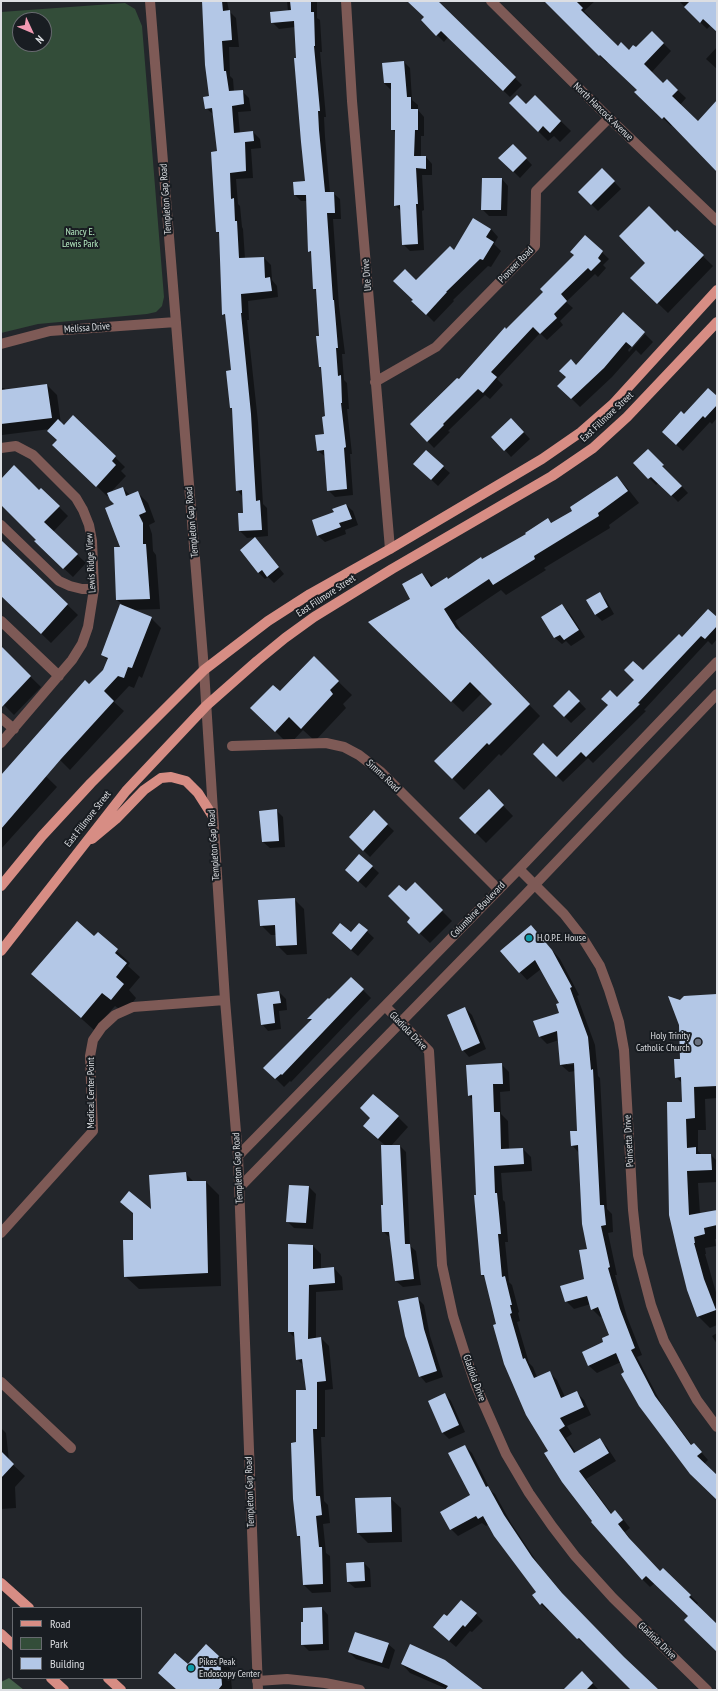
<!DOCTYPE html>
<style>
body{margin:0}
#map{position:relative;width:718px;height:1691px;overflow:hidden;background:#23262b;font-family:"PT Sans Narrow",sans-serif}
canvas{display:block}
.frame{position:absolute;inset:0;border:2px solid #dcdee2;pointer-events:none}
.legend{position:absolute;left:12px;top:1607px;width:130px;height:72px;box-sizing:border-box;background:#191d22;border:1px solid #676a6f;margin:0;padding:5px 7px;list-style:none;font-size:12px;color:#dcdee2}
.legend li{display:flex;align-items:center;gap:8px;height:20px}
.legend b{width:20px;border:1px solid #676a6f}
.north{position:absolute;left:12px;top:12px;width:40px;height:40px;box-sizing:border-box;background:#191d22;border:1px solid #676a6f;border-radius:50%;rotate:134deg;font-size:11px;font-weight:700;line-height:16px;text-align:center;color:#dcdee2}
.north::after{content:'';display:block;margin:auto;width:14px;height:18px;background:#f19ab3;clip-path:polygon(50% 0,100% 100%,50% 72%,0 100%)}
</style>
<div id="map">
<canvas width="718" height="1691"></canvas>
<div class="frame"></div>
<ul class="legend">
<li><b style="height:5px;background:#d78d84"></b>Road</li>
<li><b style="height:11px;background:#334d39"></b>Park</li>
<li><b style="height:11px;background:#b3c7e6"></b>Building</li>
</ul>
<div class="north">N</div>
</div>
<script>
const ctx = document.querySelector('canvas').getContext('2d');
ctx.lineJoin = 'round';
function fill(path, color) { ctx.fillStyle = color; ctx.fill(path, 'evenodd'); }
const poly = rows => new Path2D(rows.map(r => 'M' + r).join(''));
function stroke(path, color, width, dash) { ctx.strokeStyle = color; ctx.lineWidth = width; ctx.lineCap = dash ? 'butt' : 'round'; ctx.setLineDash(dash || []); ctx.stroke(path); }
function label(font, color, halo, rows, align = 'center') {
  ctx.font = font + ' "PT Sans Narrow",sans-serif'; ctx.lineWidth = 4; ctx.setLineDash([]); ctx.textBaseline = 'middle'; ctx.strokeStyle = halo; ctx.fillStyle = color; for (const [text, x, y, turn = 0] of rows) {
    ctx.save(); ctx.translate(x, y); ctx.rotate((+turn || 0) * Math.PI / 180); ctx.textAlign = isNaN(turn) ? turn : align; if (halo) ctx.strokeText(text, 0, 0); ctx.fillText(text, 0, 0); ctx.restore();
  }
}
const green = poly([
 [125,3,135,9,142,26,164,297,162,306,156,312,147,314,38,324,1,333,1,12],
 [20,20,44,20,44,44,20,44]
]);
const forest = poly([
 [9,1678,24,1690,1,1690,1,1682]
]);
const shadow = poly([
 [202,1,227,1,229,11,236,18,239,47,229,47,230,76,233,79,234,92,242,91,249,98,251,111,238,112,240,133,253,132,260,139,261,148,251,149,253,178,236,179,238,204,240,206,242,227,243,229,245,259,264,258,271,265,272,280,277,286,278,297,248,301,249,320,247,320,258,422,263,504,267,508,268,536,247,538,240,531,244,514,243,497,237,490,234,410,231,408,232,371,226,317,223,314,220,234,217,232,218,152,214,115,206,108,210,97],
 [287,1,317,1,317,18,320,20,322,52,320,52,326,117,324,117,325,137,330,193,333,193,340,199,341,219,333,219,339,306,345,354,342,354,344,380,347,383,349,409,347,409,352,454,350,454,353,495,335,497,328,490,326,457,318,451,326,434,326,417,323,369,320,367,317,291,314,289,312,254,309,251,307,201,301,201,295,195,307,182,295,27,279,29,272,22,288,11],
 [409,1,437,1,522,85,510,97,448,37,444,42,422,20,425,17],
 [544,1,595,1,584,11,590,17,589,19,618,47,629,51,636,49,652,32,671,51,651,73,663,84,667,80,686,98,680,105,698,122,717,101,717,170,672,125,671,126,636,92,638,90,608,62,607,63],
 [679,1,717,1,717,31,711,25,707,29],
 [717,47,717,69,706,59],
 [404,62,410,68,412,100,418,105,418,110,424,117,424,136,421,136,421,157,426,157,432,164,432,175,422,175,424,210,422,211,424,250,410,251,403,244,401,211,395,205,396,133,392,129,391,90,384,83],
 [535,96,571,131,560,142,554,136,548,141,510,103,526,106],
 [513,145,532,165,520,178,500,158],
 [602,169,621,189,598,211,579,192],
 [502,179,508,186,507,216,489,216,482,209],
 [474,219,491,229,498,237,494,244,501,251,491,267,488,266,453,300,454,301,434,322,413,301,416,281,454,251],
 [677,231,713,266,668,313,642,288],
 [585,236,609,259,603,265,606,268,598,277,595,274,566,302,573,308,560,321,563,325,547,340,540,333,497,379,503,385,490,399,485,395,448,431,450,432,434,448,411,424,459,381,545,292,575,256],
 [644,332,628,350,629,352,645,334,653,342,641,355,636,350,612,377,580,407,559,386,576,366],
 [47,385,57,395,61,424,64,427,74,417,125,467,121,471,126,476,110,493,123,488,130,495,138,493,148,503,155,522,149,525,152,534,153,551,156,555,160,609,131,610,151,618,161,628,142,678,139,676,134,688,129,686,114,702,124,711,70,770,36,736,104,670,108,660,102,655,125,607,117,600,121,548,116,505,109,494,107,496,64,455,58,440,50,429,2,435,1,434,1,388,4,388,6,390],
 [717,398,717,418,712,424,710,422,683,451,670,439,684,415],
 [518,426,530,439,511,457,505,450],
 [648,450,688,493,678,502,659,482,656,485,634,463],
 [443,467,450,473,438,486,421,470],
 [617,477,628,489,639,503,609,525,610,528,544,568,546,570,506,595,501,590,455,621,467,641,540,716,501,756,499,754,464,790,435,761,493,704,482,693,463,712,381,633,411,599,422,574,434,586,448,580,527,535,548,519,552,523,574,511],
 [1,480,39,491,41,489,68,516,53,532,86,563,73,577,44,550,37,540,1,504],
 [346,505,353,511,358,525,345,530,346,534,325,542,318,536,313,521,335,513],
 [255,539,284,574,274,583,268,577,265,579,259,573,241,550],
 [1,541,78,615,51,643,1,595],
 [600,594,606,600,614,614,602,621,595,614],
 [562,605,569,612,585,637,571,646,566,641,562,644,555,638,543,618],
 [717,618,717,639,712,645,708,641,644,710,646,711,593,763,588,758,563,782,535,754,557,758,643,672,682,639],
 [1,648,41,687,14,715,1,702],
 [314,658,352,695,343,704,346,708,315,741,303,730,289,745,265,721,280,693],
 [569,691,586,709,571,723,554,706],
 [22,753,57,787,1,849,1,777],
 [489,791,513,816,486,843,461,818],
 [276,810,283,817,285,847,270,848,263,842],
 [374,812,394,831,370,857,350,837],
 [360,855,379,873,366,888,353,876],
 [415,884,452,921,430,943,408,922,411,918],
 [294,899,304,909,307,954,287,955,277,945,277,935,271,935,261,925],
 [359,924,374,938,358,956,339,940,351,934],
 [98,934,130,963,128,966,140,977,129,990,136,998,125,1013,115,1006,94,1030,32,974,94,937],
 [538,934,560,959,579,995,577,996,595,1045,598,1076,600,1078,607,1209,612,1214,613,1232,608,1233,617,1275,615,1275,627,1317,642,1355,637,1357,662,1405,692,1445,694,1444,708,1460,704,1464,717,1476,717,1499,626,1372,621,1362,597,1373,589,1366,583,1353,605,1342,610,1335,603,1316,600,1317,592,1309,591,1304,574,1309,566,1301,586,1280,588,1250,579,1153,572,1145,578,1132,575,1071,569,1072,561,1065,559,1040,547,1044,539,1036,560,1013,560,1004,541,969,527,980,501,951],
 [579,1062,579,1064,567,1065,567,1063],
 [351,978,371,998,291,1082,290,1081,284,1087,265,1068,310,1021,308,1019,328,999,330,1001],
 [279,992,286,999,287,1010,279,1011,281,1029,268,1031,262,1024],
 [717,995,717,1098,705,1099,706,1130,698,1130,698,1151,702,1155,711,1155,717,1161,717,1182,698,1183,700,1214,717,1211,717,1239,715,1239,716,1246,705,1248,706,1254,705,1254,717,1296,717,1325,710,1328,698,1316,688,1290,682,1083,676,1077,681,1060,680,1002],
 [465,1008,472,1015,486,1049,469,1057,463,1050],
 [501,1064,509,1072,510,1091,500,1092,501,1114,508,1121,509,1150,523,1149,531,1157,532,1171,501,1173,503,1200,505,1202,508,1242,505,1242,509,1282,512,1285,519,1312,518,1313,520,1321,517,1322,529,1363,533,1367,537,1377,549,1372,557,1380,565,1397,576,1392,584,1400,591,1415,567,1426,572,1434,566,1438,576,1453,600,1440,607,1447,616,1461,586,1479,612,1514,623,1519,630,1528,625,1532,637,1547,660,1573,663,1569,691,1596,698,1603,696,1606,717,1626,717,1651,689,1616,655,1583,650,1587,642,1579,593,1521,549,1452,497,1324,486,1279,482,1275,473,1100,468,1095],
 [398,1117,408,1127,391,1146,400,1146,406,1152,410,1246,416,1251,421,1285,403,1287,396,1281,390,1238,383,1231,386,1146,374,1136],
 [185,1173,194,1182,206,1182,219,1195,221,1286,139,1289,125,1276,152,1212],
 [290,1186,309,1187,316,1194,313,1229,294,1228,287,1221],
 [313,1246,321,1254,321,1269,334,1268,342,1277,343,1290,316,1292,316,1339,321,1338,329,1346,333,1389,325,1390,325,1437,321,1437,324,1501,328,1505,330,1523,323,1524,326,1553,330,1556,331,1592,312,1593,304,1585,301,1539,298,1536,297,1443,307,1391,304,1366,297,1359,295,1338,289,1332],
 [417,1298,424,1305,430,1336,443,1377,426,1383,420,1376],
 [717,1333,717,1344,712,1336],
 [445,1394,451,1401,465,1432,449,1439,442,1432],
 [1,1428,6,1433,9,1461,25,1476,15,1487,16,1508,1,1509],
 [465,1446,472,1453,491,1491,495,1494,511,1523,539,1565,569,1601,626,1660,658,1690,633,1690,586,1644,585,1645,549,1610,548,1611,541,1604,537,1592,489,1524,486,1526,482,1523,458,1536,451,1529,471,1495],
 [390,1498,401,1508,402,1542,368,1543,358,1533,356,1499],
 [364,1563,370,1569,371,1587,355,1588,348,1582],
 [322,1608,328,1615,329,1650,309,1651,302,1644,304,1623],
 [476,1614,483,1621,472,1632,470,1631,456,1647,441,1634,447,1618],
 [388,1644,395,1650,389,1669,356,1659,349,1652],
 [220,1658,230,1668,232,1690,177,1690,159,1673],
 [402,1664,483,1690,449,1690,410,1673],
 [582,1673,599,1690,570,1690]
]);
const building = poly([
 [202,1,222,1,223,11,230,10,232,40,222,41,224,71,226,71,229,91,243,90,244,104,232,106,234,133,253,131,254,141,245,142,246,171,230,173,231,199,234,198,235,221,237,221,239,258,264,257,265,278,270,277,272,291,241,294,242,313,241,313,251,414,256,501,260,500,262,530,239,531,238,513,243,513,242,490,236,491,232,408,230,408,226,371,231,370,225,314,222,315,219,232,216,232,211,152,217,151,212,108,205,109,203,97,209,96,205,65],
 [290,1,311,1,311,12,314,12,315,46,314,46,320,111,318,111,319,130,325,192,334,192,335,213,327,213,333,300,334,300,338,348,336,348,338,376,341,375,342,403,341,403,346,447,344,448,347,489,327,491,324,450,317,451,315,435,324,434,322,417,325,416,321,367,319,367,316,336,319,336,316,289,313,289,311,251,308,252,306,195,294,195,293,182,305,181,301,142,294,58,296,58,294,21,271,23,270,12,291,10],
 [407,1,438,1,516,77,503,91,441,31,436,36,421,20,424,17],
 [544,1,576,1,583,8,581,10,618,46,621,42,629,50,633,45,636,47,652,31,664,43,644,64,663,83,667,79,678,90,672,96,698,121,717,100,717,172,664,117,662,119,634,92,637,90,600,55,599,56],
 [690,1,717,1,717,32,703,19,700,23,684,7],
 [404,61,407,97,411,97,411,109,418,109,418,130,415,130,414,156,426,156,426,169,416,168,418,204,416,204,418,244,402,245,400,205,394,206,395,130,391,130,391,83,384,83,382,63],
 [517,95,526,104,535,95,561,121,550,133,543,126,538,132,509,103],
 [513,144,527,158,513,172,498,158],
 [602,168,615,181,591,205,578,192],
 [482,178,502,178,501,210,481,210],
 [649,206,675,232,677,230,704,255,657,304,630,278,645,263,619,236],
 [473,218,491,229,486,237,494,242,483,260,480,259,446,292,447,292,426,315,411,301,413,300,393,281,405,269,416,280,450,246,454,250],
 [585,235,603,251,598,258,601,261,591,271,588,268,561,294,567,301,554,314,557,318,540,334,533,327,491,372,497,377,483,393,478,389,443,424,444,425,427,442,410,424,457,378,459,379,505,327,506,329,543,292,540,289,574,255,570,252],
 [623,312,645,332,632,347,626,342,604,368,571,399,557,386,566,377,559,371,571,359,576,365],
 [47,384,52,418,1,424,1,390],
 [708,388,717,396,717,405,705,418,703,416,676,445,662,432,681,411,684,414],
 [73,415,116,456,112,461,116,465,96,487,52,445,57,440,47,431,58,419,64,425],
 [511,418,524,432,504,451,491,437],
 [648,449,664,465,662,466,682,486,671,496,651,477,648,479,633,463],
 [426,450,444,466,431,480,413,464],
 [14,465,39,490,41,488,60,506,44,522,78,554,63,569,34,541,36,540,1,505,1,479],
 [617,476,628,491,598,513,599,516,534,556,535,559,493,585,489,579,444,609,456,628,530,704,489,745,487,743,452,779,434,761,492,704,470,682,451,702,368,622,410,599,402,584,422,573,431,587,447,577,448,579,481,557,482,559,526,534,525,533,548,518,551,523,572,511,570,507],
 [123,487,126,496,138,491,146,512,139,515,143,523,143,544,146,544,150,599,116,600,114,547,120,547,105,508,114,504,110,500,107,493],
 [346,504,352,519,339,523,341,527,317,536,312,520,334,512,332,509],
 [255,537,279,567,267,577,262,570,258,573,240,550],
 [1,540,68,604,41,634,1,596],
 [600,592,608,607,595,615,586,600],
 [120,604,152,617,132,668,128,667,124,678,118,676,104,691,114,701,61,759,1,829,1,775,85,680,89,684,103,670,108,658,101,655],
 [562,604,579,630,564,640,560,635,554,638,541,617],
 [708,609,717,617,717,626,705,639,701,636,638,703,640,704,586,757,581,752,556,777,533,754,543,743,557,757,608,705,601,699,610,690,617,697,634,680,624,670,633,661,643,670,679,634,682,637],
 [1,646,31,676,1,708],
 [314,656,339,681,330,690,333,694,301,729,289,717,275,732,250,708,273,685,280,691],
 [569,690,580,701,564,717,553,706],
 [489,789,504,805,475,834,459,818],
 [277,809,279,841,262,842,259,811],
 [374,810,388,824,363,851,349,837],
 [359,854,373,866,358,882,345,870],
 [415,882,443,910,419,934,407,922,410,918,388,896,399,885,406,891],
 [295,898,297,945,276,946,275,925,260,926,258,900],
 [77,921,94,936,98,932,118,949,115,953,127,963,116,977,124,984,111,1000,102,993,81,1018,31,974],
 [340,923,351,932,359,923,368,930,351,950,332,933],
 [531,925,552,950,572,987,570,988,588,1037,591,1070,593,1069,600,1205,604,1205,606,1225,601,1226,610,1267,608,1268,620,1309,635,1348,631,1350,655,1396,691,1445,694,1443,702,1452,697,1456,717,1475,717,1500,690,1474,639,1406,621,1374,624,1372,616,1353,588,1366,582,1352,603,1342,602,1338,609,1335,598,1307,591,1310,587,1296,565,1302,560,1286,584,1279,579,1250,587,1249,582,1224,578,1145,571,1146,570,1131,577,1131,574,1063,560,1065,557,1031,539,1037,533,1021,559,1013,556,1004,559,1003,535,960,519,973,500,951],
 [351,977,364,989,282,1075,281,1074,275,1079,263,1068,312,1019,307,1019,328,998,329,999],
 [279,991,281,1003,273,1004,275,1023,261,1025,257,994],
 [717,994,717,1086,694,1087,695,1118,686,1119,687,1148,696,1147,696,1154,711,1154,712,1170,687,1171,689,1215,717,1210,717,1225,704,1228,705,1234,694,1237,695,1243,694,1243,704,1279,716,1310,697,1317,687,1290,678,1254,669,1215,667,1102,682,1102,681,1077,675,1078,674,1059,680,1059,679,1025,668,996,680,1000,684,996],
 [465,1007,480,1043,462,1051,447,1015],
 [502,1063,503,1084,493,1084,494,1112,500,1112,501,1149,523,1148,524,1164,494,1166,495,1193,497,1193,501,1234,498,1234,502,1277,505,1276,512,1305,510,1305,512,1313,510,1314,523,1359,525,1358,534,1378,550,1371,561,1398,577,1391,584,1407,560,1418,565,1426,559,1430,574,1453,600,1438,609,1453,579,1471,611,1514,615,1510,623,1520,618,1524,629,1538,660,1571,663,1568,691,1595,689,1597,717,1624,717,1652,684,1620,688,1616,646,1576,642,1580,591,1522,592,1521,562,1482,544,1453,548,1451,526,1415,504,1364,493,1325,496,1324,484,1275,481,1275,474,1195,476,1195,472,1095,468,1096,466,1065],
 [373,1094,399,1116,378,1139,363,1126,370,1118,360,1108],
 [381,1145,400,1145,405,1244,410,1244,414,1279,395,1281,389,1232,382,1232,381,1205,383,1205],
 [186,1172,187,1181,206,1181,208,1273,124,1277,123,1240,133,1240,133,1213,120,1202,129,1191,151,1209,149,1175],
 [289,1185,309,1186,306,1223,286,1222],
 [288,1244,313,1245,313,1269,334,1267,335,1283,309,1285,308,1339,321,1337,326,1381,317,1382,317,1429,313,1429,316,1496,320,1496,322,1515,316,1516,319,1547,322,1547,323,1584,303,1585,300,1536,297,1536,293,1499,291,1443,296,1442,296,1390,306,1390,302,1359,296,1360,294,1332,288,1332],
 [418,1297,424,1329,437,1371,419,1377,405,1336,398,1301],
 [445,1393,459,1425,442,1433,428,1401],
 [465,1445,486,1487,488,1486,504,1515,532,1557,562,1593,624,1657,659,1690,631,1690,579,1638,577,1639,542,1603,540,1605,532,1595,536,1592,494,1536,483,1516,478,1519,476,1516,450,1530,440,1512,470,1495,448,1453],
 [1,1451,14,1464,1,1478],
 [391,1497,392,1532,357,1533,355,1498],
 [364,1562,365,1581,347,1582,346,1563],
 [461,1600,477,1613,465,1627,463,1625,449,1641,433,1627,444,1614,447,1616],
 [322,1607,323,1644,301,1645,301,1622,303,1622,303,1608],
 [355,1632,389,1643,382,1663,348,1652],
 [206,1644,220,1657,222,1685,218,1690,177,1690,158,1673,175,1653,188,1664],
 [410,1644,445,1660,484,1690,445,1690,448,1686,401,1664],
 [582,1671,593,1683,586,1690,563,1690]
]);
const minor = poly([
 [150,1,204,670,225,1000,238,1156,258,1690],
 [346,1,352,101,390,549],
 [491,1,609,118,717,221],
 [1,344,50,331,176,322],
 [375,382,436,347,535,246,536,191,609,118],
 [1,448,16,446,33,455,76,498,83,510,89,525,92,541,94,589,88,627,82,644,72,660,1,743],
 [1,525,59,581,70,586,82,589,94,589],
 [1,621,59,676],
 [1,718,14,729],
 [232,746,326,743,344,747,359,755,381,772,498,889],
 [519,869,564,914,582,937,600,966,609,990,619,1022,624,1050,633,1210,638,1255,651,1305,664,1341,697,1400,717,1427],
 [385,1006,429,1051,442,1265,453,1316,465,1354,476,1386,506,1454,529,1493,552,1526,575,1556,613,1598,707,1690],
 [238,1156,519,869,717,662],
 [239,1188,524,896,717,694],
 [1,1233,93,1131,90,1056,93,1040,102,1027,115,1015,133,1007,225,1000],
 [1,1382,71,1448],
 [257,1681,287,1679,325,1683,360,1690]
]);
const major = poly([
 [92,839,116,819,144,790,161,778,171,777,186,781,198,793,212,815],
 [1,886,42,836,91,783,204,670,268,621,310,594,390,549,542,459,581,432,613,404,717,290],
 [1,951,126,791,206,706,257,661,285,638,314,617,392,569,552,476,593,448,627,417,717,322],
 [1,1583,29,1608],
 [1,1634,13,1645],
 [51,1678,64,1690],
 [108,1678,121,1690]
]);
const markers = [
 [529,938,4,"#0f9aa8"],
 [698,1042,4,"#6b7280"],
 [191,1668,4,"#0f9aa8"]
];
const streetNames = [
 ["North Hancock Avenue",603,112,44],
 ["Templeton Gap Road",166,199,-94],
 ["Pioneer Road",516,265,-46],
 ["Ute Drive",367,275,-95],
 ["Melissa Drive",87,328,-4],
 ["East Fillmore Street",607,417,-43],
 ["Templeton Gap Road",192,522,-95],
 ["Lewis Ridge View",91,563,-93],
 ["East Fillmore Street",326,596,-33],
 ["Simms Road",383,776,43],
 ["East Fillmore Street",88,819,-52],
 ["Templeton Gap Road",214,845,-94],
 ["Columbine Boulevard",478,910,-46],
 ["Gladiola Drive",408,1031,46],
 ["Medical Center Point",91,1093,-90],
 ["Poinsetta Drive",629,1141,-93],
 ["Templeton Gap Road",238,1168,-93],
 ["Gladiola Drive",474,1378,70],
 ["Templeton Gap Road",250,1492,-92],
 ["Gladiola Drive",657,1641,44]
];
const parkNames = [
 ["Nancy E.",80,232],
 ["Lewis Park",80,244]
];
const poiNames = [
 ["H.O.P.E. House",537,938],
 ["Holy Trinity",690,1036,"right"],
 ["Catholic Church",690,1048,"right"],
 ["Pikes Peak",199,1662],
 ["Endoscopy Center",199,1674]
];
fill(green, '#334d39');
fill(forest, '#45614b');
fill(shadow, '#0007');
fill(building, '#b3c7e6');
stroke(minor, '#7e5a56', 10);
stroke(major, '#d78d84', 10);
for (const [x, y, r, color] of markers) { const dot = new Path2D(); dot.arc(x, y, r, 0, 2 * Math.PI); ctx.fillStyle = color; ctx.fill(dot); stroke(dot, '#191d22', 1.5); }
label('10px', '#dcdee2', '#191d22', streetNames);
label('10px', '#b7ecc3', '#191d22', parkNames);
label('10px', '#dcdee2', '#191d22', poiNames, 'left');
</script>
